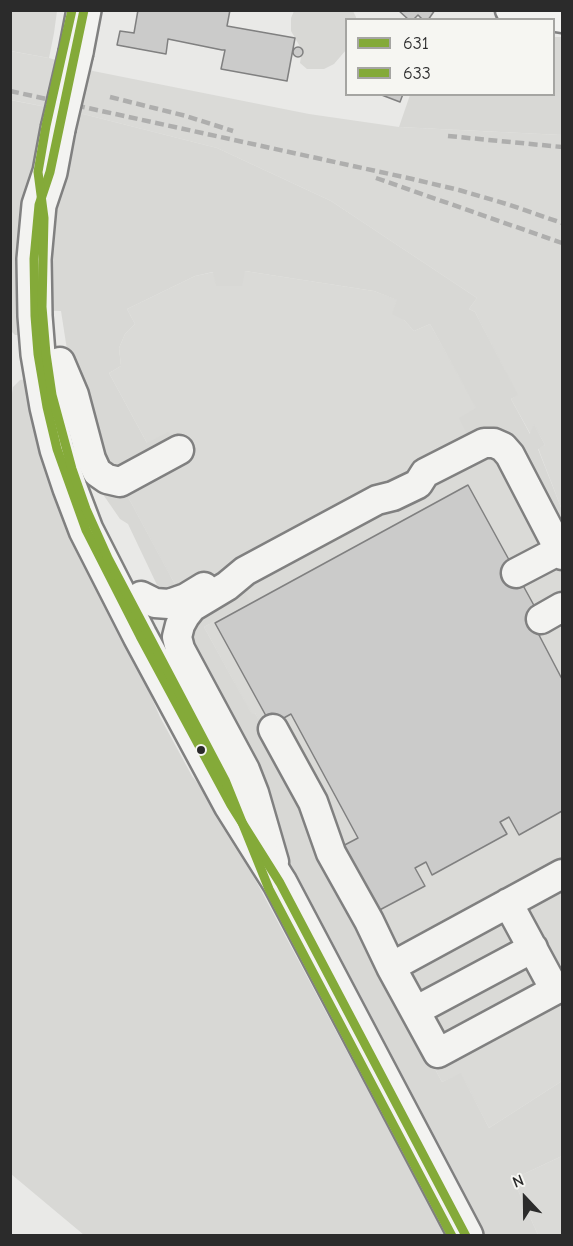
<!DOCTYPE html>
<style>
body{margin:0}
#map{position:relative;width:573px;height:1246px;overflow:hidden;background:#e9e9e7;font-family:"Comic Neue",sans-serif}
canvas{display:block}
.frame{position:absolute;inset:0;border:12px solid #2b2b2b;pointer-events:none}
.legend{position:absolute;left:345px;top:18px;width:210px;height:78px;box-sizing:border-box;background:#f6f6f2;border:2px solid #a5a5a2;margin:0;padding:8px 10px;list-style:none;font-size:18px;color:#2b2b2b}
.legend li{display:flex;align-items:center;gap:12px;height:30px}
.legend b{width:30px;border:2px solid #a5a5a2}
.north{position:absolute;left:495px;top:1168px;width:60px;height:60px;-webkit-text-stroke:4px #f6f6f2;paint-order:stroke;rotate:338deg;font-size:16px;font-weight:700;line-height:24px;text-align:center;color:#2b2b2b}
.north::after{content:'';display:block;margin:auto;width:21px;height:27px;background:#2b2b2b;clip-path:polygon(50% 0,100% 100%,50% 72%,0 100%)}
</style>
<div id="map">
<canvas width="573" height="1246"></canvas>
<div class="frame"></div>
<ul class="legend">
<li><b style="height:8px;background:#84aa39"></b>631</li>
<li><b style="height:8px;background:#84aa39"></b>633</li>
</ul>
<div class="north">N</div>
</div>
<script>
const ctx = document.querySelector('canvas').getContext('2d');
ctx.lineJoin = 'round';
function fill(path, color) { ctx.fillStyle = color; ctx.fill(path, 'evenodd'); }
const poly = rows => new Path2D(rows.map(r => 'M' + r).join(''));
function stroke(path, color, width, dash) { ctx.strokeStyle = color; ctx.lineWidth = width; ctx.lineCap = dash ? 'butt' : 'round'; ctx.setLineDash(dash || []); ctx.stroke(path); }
const built = poly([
 [10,51,49,58,93,71,309,114,399,127,562,135,562,510,538,448,545,445,534,425,531,435,511,399,517,395,475,312,469,309,477,298,331,201,217,148,83,114,11,100],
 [245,271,374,291,398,300,404,320,414,331,430,324,477,408,483,431,562,527,562,1081,489,1128,461,1074,442,1082,383,972,255,713,252,715,204,627,250,601,195,619,167,570,120,482,147,443,109,373,121,366,119,348,125,334,135,324,127,309,195,276,214,272,217,286],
 [562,1156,562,1235,538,1235,513,1179]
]);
const green = poly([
 [10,11,57,11,54,33,49,58,11,51],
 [294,11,353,11,356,17,356,19,346,20,346,50,334,64,324,69,307,69,300,63,302,50,291,31,291,18],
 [554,37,562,37,562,135,399,127,410,95,554,94],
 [10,100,83,114,217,148,331,201,477,298,469,309,475,312,518,395,511,399,530,434,534,424,545,445,538,449,562,510,562,527,520,450,469,437,459,418,476,408,430,324,414,331,404,320,392,314,397,300,374,291,245,271,242,286,216,286,213,272,195,276,127,309,135,324,125,334,119,348,121,366,109,373,147,443,168,432,179,450,120,482,177,588,168,590,157,585,128,524,120,519,100,490,74,395,61,311,28,310,21,335,15,335,11,331],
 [26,379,118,630,140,671,160,717,192,776,217,808,445,1235,84,1235,11,1174,10,407,13,387,20,380],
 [245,592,250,602,204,627,252,714,255,713,306,805,383,972,442,1082,461,1073,489,1128,562,1081,562,1156,513,1179,538,1235,485,1235,289,875,188,640,195,619]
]);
const building = poly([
 [138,10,230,10,227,26,295,38,287,81,221,69,225,50,222,50,168,39,166,54,117,45,120,31,134,33,138,10],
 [398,10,435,10,428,20,423,20,418,15,413,20,409,20,398,10],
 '293 52a5 5 0 1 1 10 0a5 5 0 1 1-10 0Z',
 [379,94,403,94,400,102,379,94],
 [468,485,548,631,539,635,562,679,562,811,519,835,509,817,500,822,507,834,432,875,426,862,415,868,425,886,372,914,337,849,358,838,291,714,271,725,215,623,468,485]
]);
const minor = poly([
 [510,10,562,18],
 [60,362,74,395,91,459,97,472,107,479,120,482,179,450],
 [516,573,560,550],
 [141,596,155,603,169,604,186,598,204,587],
 [541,619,562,607],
 [273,729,313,802,331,853,369,921,391,967],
 [274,862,254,793,245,770,180,649,177,637,180,625,185,616,192,607,227,586,245,571,377,500,393,496,418,484,425,473,484,443,494,443,503,447,510,455,562,555],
 [508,903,555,990,438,1053,391,967,562,874],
 [415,1011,533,948]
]);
const major = poly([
 [76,52,84,10],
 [58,129,50,172,39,205,34,259,35,316,38,354,47,407,57,449,70,488,86,530,140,636,231,805,280,883,466,1236]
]);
const rail = poly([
 [10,91,408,178,459,190,510,205,562,223],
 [110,97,186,116,233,131],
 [448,136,562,147],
 [376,178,562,243]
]);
const majorBridge = poly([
 [58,129,76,52]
]);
const bus1 = poly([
 [84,10,50,172,39,205,34,259,35,316,38,354,47,407,57,449,86,530,140,636,231,805,280,883,466,1236]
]);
const bus2 = poly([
 [72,10,46,126,38,172,44,218,42,307,46,354,52,395,72,469,86,509,108,558,225,780,269,889,452,1236]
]);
const markers = [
 [201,750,5,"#2b2b2b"]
];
fill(built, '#dadad7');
fill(green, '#d8d8d5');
fill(building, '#cbcbca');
stroke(building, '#808080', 1.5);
stroke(minor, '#808080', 33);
stroke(major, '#808080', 38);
stroke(minor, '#f3f3f1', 28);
stroke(major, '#f3f3f1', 33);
stroke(rail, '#aeaead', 4.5, [9, 4.5]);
stroke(majorBridge, '#808080', 38, []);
stroke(majorBridge, '#f3f3f1', 33);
stroke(bus1, '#84aa39', 9);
stroke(bus2, '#84aa39', 9);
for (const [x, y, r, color] of markers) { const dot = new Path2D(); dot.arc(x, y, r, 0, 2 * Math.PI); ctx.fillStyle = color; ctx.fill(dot); stroke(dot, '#f6f6f2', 2); }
</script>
